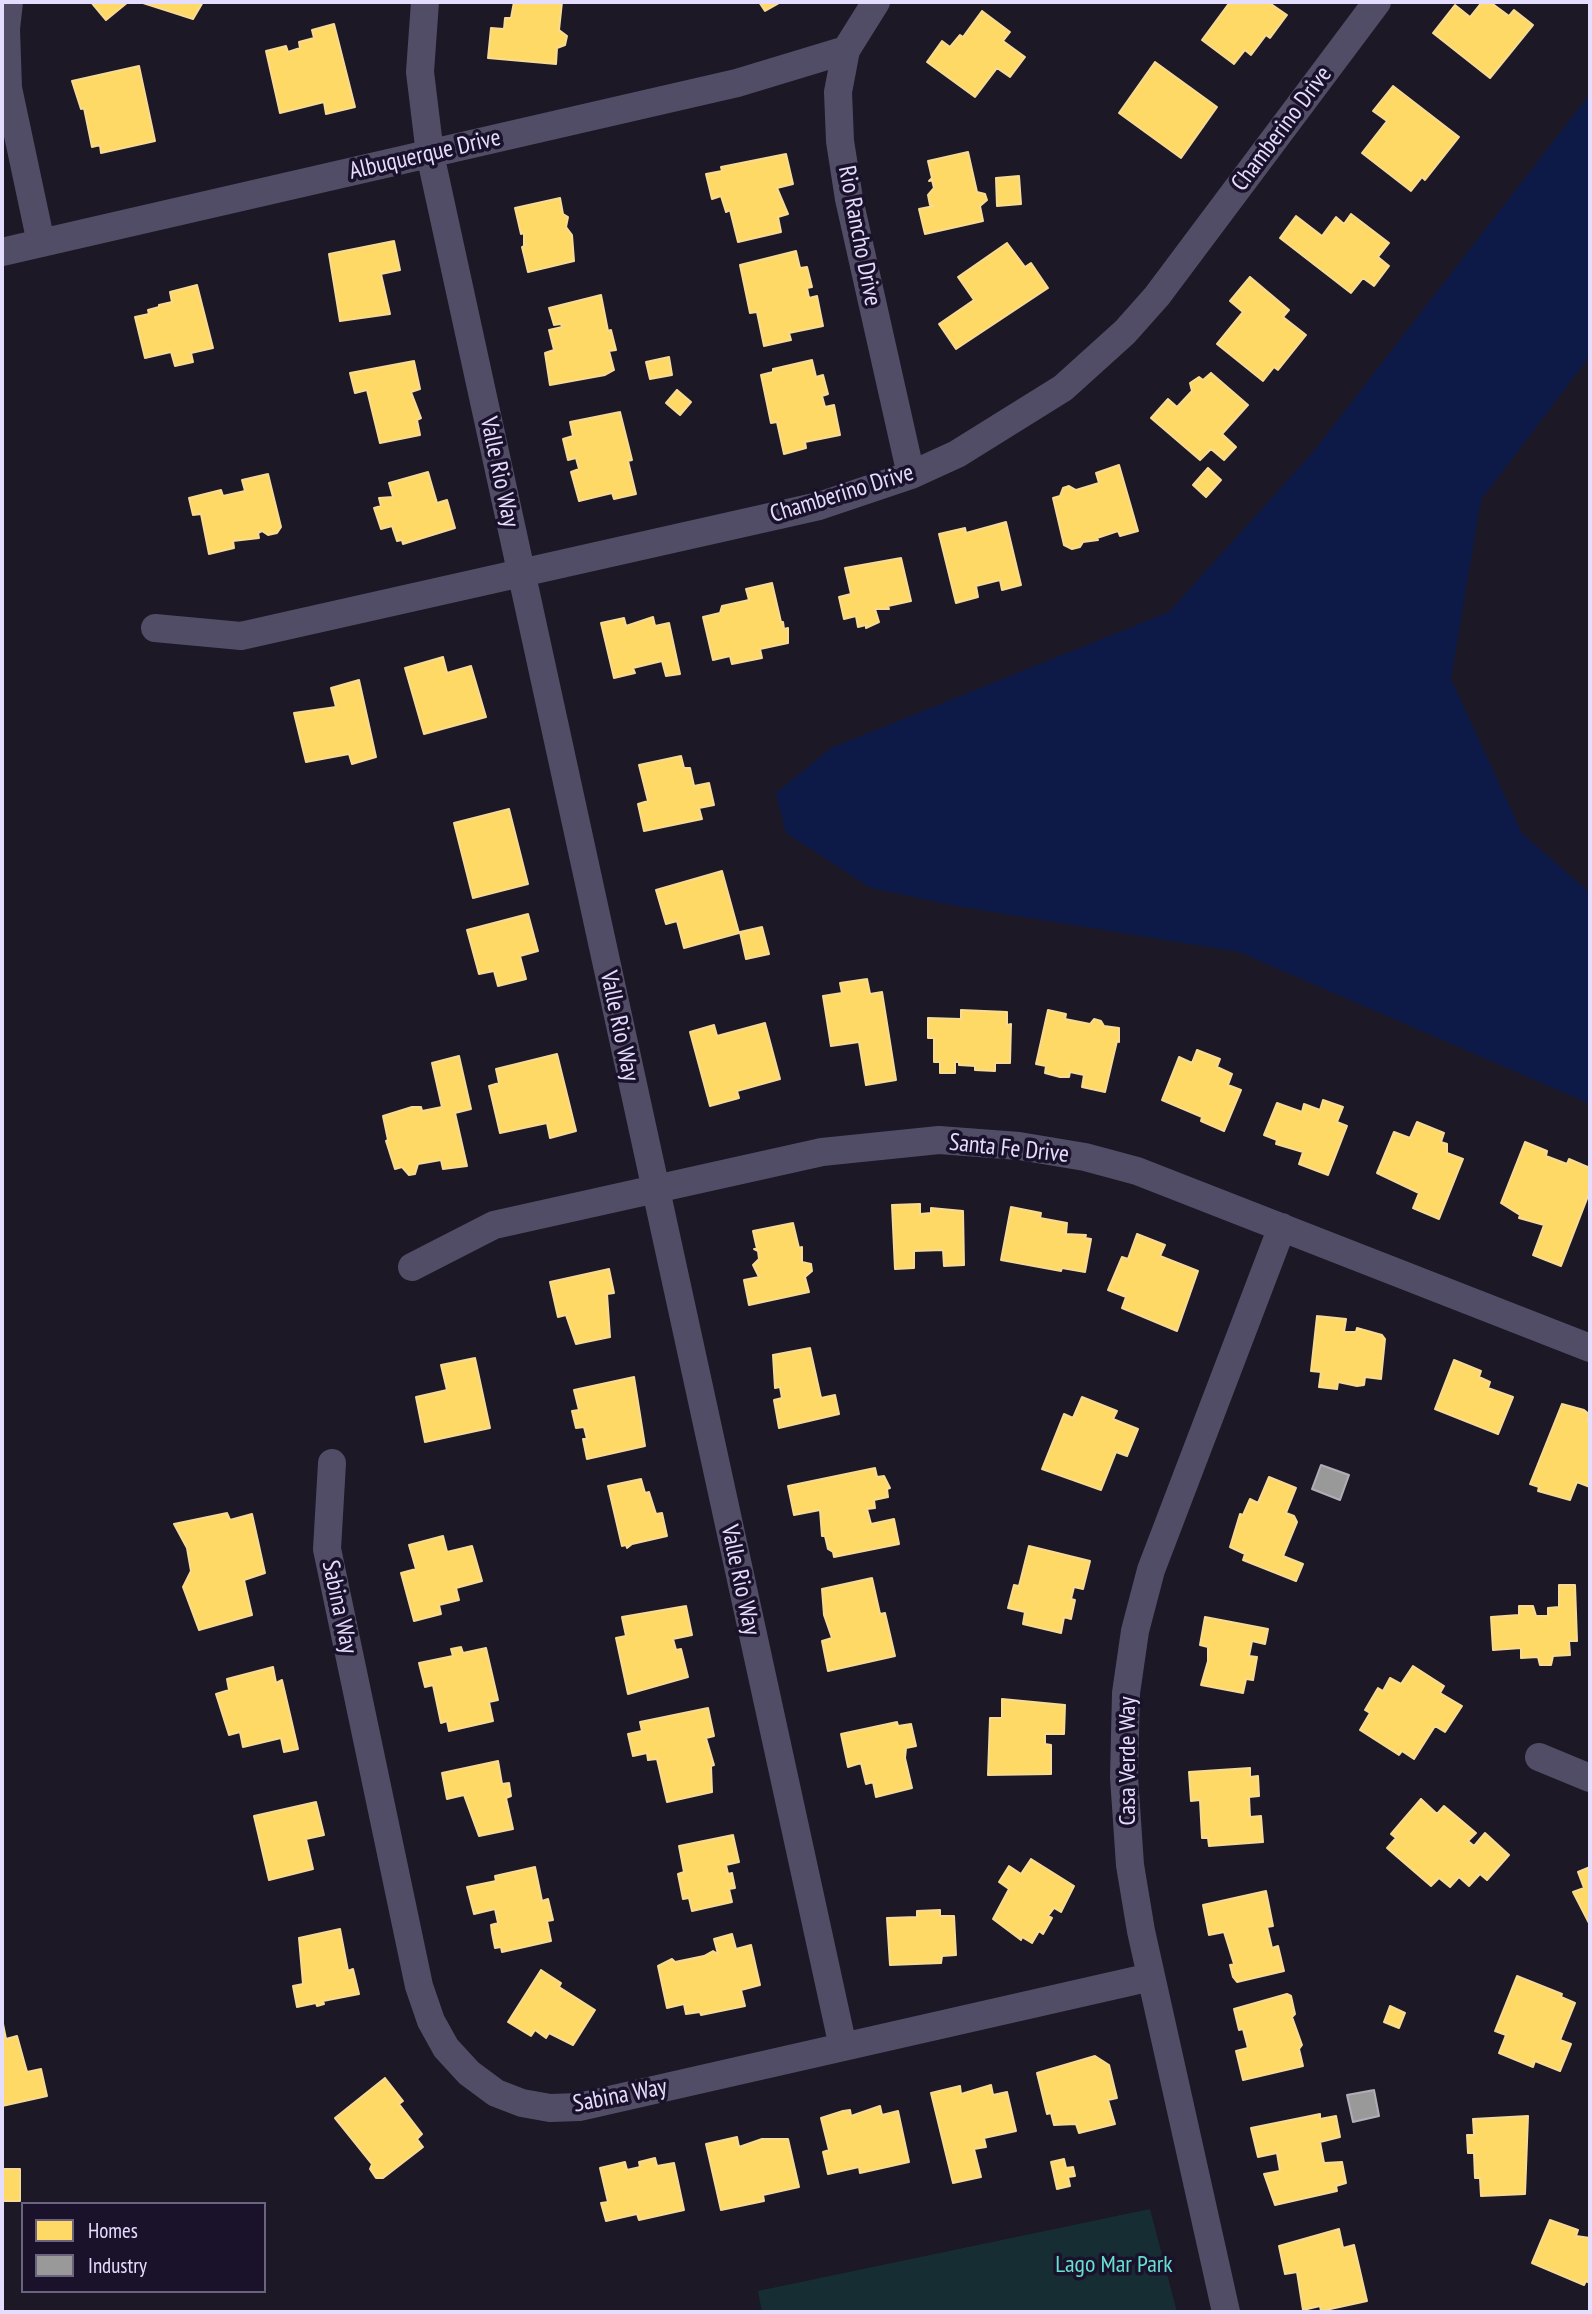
<!DOCTYPE html>
<style>
body{margin:0}
#map{position:relative;width:1592px;height:2314px;overflow:hidden;background:#1c1825;font-family:"PT Sans Narrow",sans-serif}
canvas{display:block}
.frame{position:absolute;inset:0;border:4px solid #e5ddfe;pointer-events:none}
.legend{position:absolute;left:21px;top:2202px;width:245px;height:91px;box-sizing:border-box;background:#1a122b;border:2px solid #6b637f;margin:0;padding:9px 12px;list-style:none;font-size:21px;color:#e5ddfe}
.legend li{display:flex;align-items:center;gap:14px;height:35px}
.legend b{width:35px;border:2px solid #6b637f}
</style>
<div id="map">
<canvas width="1592" height="2314"></canvas>
<div class="frame"></div>
<ul class="legend">
<li><b style="height:19px;background:#ffd966"></b>Homes</li>
<li><b style="height:19px;background:#999"></b>Industry</li>
</ul>
</div>
<script>
const ctx = document.querySelector('canvas').getContext('2d');
ctx.lineJoin = 'round';
function fill(path, color) { ctx.fillStyle = color; ctx.fill(path, 'evenodd'); }
const poly = rows => new Path2D(rows.map(r => 'M' + r).join(''));
function stroke(path, color, width, dash) { ctx.strokeStyle = color; ctx.lineWidth = width; ctx.lineCap = dash ? 'butt' : 'round'; ctx.setLineDash(dash || []); ctx.stroke(path); }
function label(font, color, halo, rows, align = 'center') {
  ctx.font = font + ' "PT Sans Narrow",sans-serif'; ctx.lineWidth = 7; ctx.setLineDash([]); ctx.textBaseline = 'middle'; ctx.strokeStyle = halo; ctx.fillStyle = color; for (const [text, x, y, turn = 0] of rows) {
    ctx.save(); ctx.translate(x, y); ctx.rotate((+turn || 0) * Math.PI / 180); ctx.textAlign = isNaN(turn) ? turn : align; if (halo) ctx.strokeText(text, 0, 0); ctx.fillText(text, 0, 0); ctx.restore();
  }
}
const green = poly([
 [1150,2209,1177,2312,762,2312,758,2291]
]);
const water = poly([
 [1590,94,1590,356,1481,500,1451,679,1522,833,1590,893,1590,1104,1239,952,956,906,871,888,786,833,776,793,831,748,1169,612,1313,452]
]);
const homes = poly([
 [91,2,128,2,106,20,91,2],
 [140,2,203,2,193,19,140,2],
 [514,2,562,2,559,30,567,36,565,45,557,48,556,64,488,58,491,28,504,29,505,18,511,18,514,2],
 [759,2,781,2,765,11,759,2],
 [1230,2,1268,2,1287,15,1270,38,1266,35,1251,55,1245,50,1234,64,1202,40,1230,2],
 [1482,2,1490,2,1509,16,1514,10,1533,25,1490,78,1433,33,1455,5,1470,17,1482,2],
 [982,11,1010,32,1003,41,1025,57,1010,77,997,68,975,97,927,62,942,41,950,47,960,35,963,37,982,11],
 [334,24,355,107,326,114,324,102,280,113,266,51,286,46,288,52,300,48,299,42,314,38,312,30,334,24],
 [1155,62,1217,107,1181,158,1119,113,1155,62],
 [139,66,155,141,101,153,100,145,92,147,84,108,81,109,72,81,139,66],
 [1393,86,1459,137,1425,180,1422,177,1411,191,1362,153,1387,121,1373,111,1393,86],
 [968,152,977,192,985,194,987,200,980,206,983,221,925,234,919,209,934,206,930,205,928,195,934,188,932,180,929,181,932,178,928,161,968,152],
 [786,154,793,184,777,188,788,214,778,217,781,232,738,242,730,210,726,212,721,196,712,199,706,174,722,171,721,167,786,154],
 [1019,176,1021,204,997,206,996,178,1019,176],
 [560,198,563,214,568,217,566,227,572,235,574,261,528,272,522,247,527,244,524,245,524,233,521,234,515,208,560,198],
 [1351,214,1389,243,1378,257,1389,266,1374,286,1363,278,1351,293,1280,238,1296,216,1322,236,1336,217,1344,224,1351,214],
 [394,241,400,270,381,274,390,314,340,321,329,254,394,241],
 [1007,243,1025,267,1031,263,1048,288,956,349,939,324,974,300,958,277,1007,243],
 [796,251,800,268,807,267,812,287,807,288,809,298,817,296,823,326,789,333,791,340,764,346,757,312,750,313,740,265,796,251],
 [1250,277,1289,310,1283,317,1306,335,1278,370,1274,367,1263,381,1217,344,1243,312,1230,301,1250,277],
 [197,285,213,348,191,353,193,362,175,366,171,352,145,358,135,317,149,314,148,310,159,307,159,305,172,302,170,292,197,285],
 [601,295,608,331,611,330,616,350,609,351,614,370,605,375,550,385,545,353,554,350,549,330,562,327,561,324,554,325,549,308,601,295],
 [669,357,672,375,650,379,646,362,669,357],
 [812,360,816,377,823,375,828,394,822,396,825,407,834,405,840,435,805,442,806,448,784,454,777,422,771,423,761,375,773,372,773,369,812,360],
 [414,361,420,389,411,392,421,418,417,420,420,435,380,443,367,390,355,393,350,373,414,361],
 [1211,373,1248,405,1222,434,1236,447,1224,460,1211,449,1200,460,1151,418,1168,399,1177,407,1192,391,1190,383,1199,377,1203,380,1211,373],
 [677,390,691,402,680,415,666,403,677,390],
 [620,412,632,460,628,461,636,494,614,499,612,493,579,501,571,472,579,469,576,458,568,460,563,439,573,436,570,422,620,412],
 [1119,465,1138,531,1120,536,1118,531,1097,538,1098,540,1083,542,1080,547,1072,549,1064,545,1053,498,1060,496,1063,488,1069,486,1076,490,1099,483,1096,473,1119,465],
 [1208,468,1221,480,1206,497,1193,485,1208,468],
 [428,472,437,503,447,500,455,528,403,544,402,540,397,541,392,526,381,529,374,508,381,506,379,498,393,497,389,483,428,472],
 [268,474,281,527,277,533,268,535,262,531,258,533,259,538,233,541,234,548,209,554,201,514,193,515,189,498,221,490,223,496,245,491,242,480,268,474],
 [1006,522,1021,585,1002,590,1000,580,976,586,978,597,956,603,939,534,965,528,966,533,1006,522],
 [901,558,911,601,888,606,889,609,875,609,879,622,866,628,866,625,858,627,856,616,844,619,839,597,851,594,845,568,901,558],
 [772,583,781,622,783,622,784,629,788,628,788,643,760,649,762,658,732,664,730,656,713,660,703,617,720,613,722,606,749,600,746,589,772,583],
 [653,617,655,626,669,623,680,674,666,676,662,661,633,668,635,673,614,678,601,623,624,618,626,626,653,617],
 [443,657,447,673,471,666,486,717,424,734,405,668,443,657],
 [359,680,376,757,352,764,349,754,306,762,294,713,336,707,331,688,359,680],
 [681,756,684,768,690,768,694,786,709,783,714,805,699,808,702,819,644,831,638,804,648,801,639,765,681,756],
 [509,809,528,884,473,898,454,823,509,809],
 [722,871,739,933,684,948,677,921,666,924,656,890,722,871],
 [528,914,538,951,520,956,526,979,498,986,494,971,479,974,467,930,528,914],
 [762,927,769,954,746,959,740,932,762,927],
 [867,979,870,994,882,992,896,1080,866,1085,859,1042,831,1046,823,996,842,993,840,983,867,979],
 [961,1010,1007,1012,1007,1025,1011,1024,1010,1063,995,1063,995,1071,975,1070,975,1066,959,1065,959,1062,955,1062,955,1073,940,1073,940,1062,934,1062,934,1038,928,1038,928,1018,961,1019,961,1010],
 [1048,1010,1066,1014,1065,1019,1090,1024,1094,1019,1101,1021,1104,1026,1119,1028,1119,1042,1117,1041,1105,1092,1082,1087,1084,1075,1070,1072,1069,1077,1060,1077,1045,1073,1046,1066,1036,1064,1048,1010],
 [765,1023,780,1079,737,1091,739,1098,710,1106,690,1032,714,1025,717,1036,765,1023],
 [1197,1050,1220,1059,1217,1067,1232,1074,1228,1085,1241,1090,1224,1131,1201,1121,1202,1117,1162,1100,1179,1057,1192,1063,1197,1050],
 [557,1054,576,1131,550,1138,547,1123,500,1133,489,1086,499,1083,496,1069,557,1054],
 [459,1056,471,1109,455,1113,467,1166,443,1169,441,1160,418,1164,415,1174,409,1175,402,1167,395,1169,386,1141,388,1140,383,1116,412,1107,421,1107,422,1111,442,1107,432,1063,459,1056],
 [1323,1100,1343,1107,1337,1122,1347,1126,1328,1175,1299,1164,1303,1152,1276,1144,1277,1140,1264,1135,1277,1103,1302,1112,1304,1104,1320,1110,1323,1100],
 [1417,1122,1444,1133,1441,1142,1447,1144,1447,1153,1463,1159,1439,1219,1413,1208,1419,1193,1377,1173,1394,1132,1410,1138,1417,1122],
 [1525,1142,1547,1151,1546,1156,1567,1164,1569,1159,1590,1168,1590,1191,1561,1266,1533,1255,1544,1225,1519,1218,1520,1215,1501,1203,1525,1142],
 [920,1204,920,1214,931,1213,931,1208,963,1211,964,1265,944,1266,943,1250,914,1251,914,1268,895,1269,892,1205,920,1204],
 [1011,1207,1041,1213,1040,1218,1067,1223,1066,1234,1086,1235,1085,1238,1091,1239,1085,1272,1062,1268,1061,1271,1001,1260,1011,1207],
 [793,1223,799,1248,802,1247,802,1262,811,1264,812,1271,805,1277,809,1292,749,1305,744,1280,759,1277,753,1265,759,1259,758,1251,754,1249,757,1249,753,1231,793,1223],
 [1137,1234,1165,1245,1160,1256,1198,1271,1177,1331,1122,1308,1126,1297,1108,1290,1122,1257,1128,1259,1137,1234],
 [609,1269,614,1293,607,1294,610,1337,576,1344,566,1315,558,1317,550,1282,609,1269],
 [1317,1316,1346,1319,1344,1332,1356,1332,1357,1328,1382,1335,1385,1339,1381,1379,1365,1377,1364,1385,1357,1386,1338,1382,1337,1389,1319,1387,1321,1372,1311,1371,1317,1316],
 [810,1348,821,1398,835,1395,839,1414,779,1428,774,1400,782,1398,780,1387,775,1388,773,1355,810,1348],
 [475,1358,490,1428,425,1442,416,1397,447,1390,441,1365,475,1358],
 [1454,1360,1481,1371,1479,1377,1490,1382,1488,1388,1513,1397,1498,1434,1435,1409,1454,1360],
 [634,1377,645,1446,587,1459,583,1439,587,1439,584,1427,576,1428,572,1411,579,1410,574,1390,634,1377],
 [1082,1397,1117,1411,1113,1419,1138,1429,1127,1456,1116,1452,1101,1490,1042,1469,1064,1414,1073,1418,1082,1397],
 [1562,1404,1584,1410,1590,1415,1587,1420,1590,1422,1590,1487,1577,1482,1570,1500,1538,1491,1539,1487,1530,1484,1562,1404],
 [875,1468,877,1477,884,1476,890,1488,887,1489,888,1497,874,1500,875,1508,867,1509,871,1524,894,1519,899,1544,834,1557,833,1552,828,1549,825,1536,822,1536,820,1510,794,1515,788,1486,875,1468],
 [1269,1477,1296,1488,1286,1513,1294,1516,1297,1522,1283,1556,1303,1564,1296,1581,1243,1560,1245,1554,1230,1547,1240,1514,1243,1515,1250,1499,1258,1503,1269,1477],
 [641,1479,645,1493,649,1492,656,1514,662,1513,667,1536,632,1544,627,1548,626,1545,622,1546,608,1486,641,1479],
 [227,1513,230,1520,252,1514,265,1573,244,1580,252,1615,199,1630,183,1587,191,1571,187,1548,174,1524,227,1513],
 [443,1536,447,1552,472,1546,482,1581,456,1588,459,1600,439,1605,441,1614,414,1621,401,1573,416,1569,409,1545,443,1536],
 [1029,1546,1090,1561,1083,1589,1074,1587,1071,1599,1075,1600,1071,1619,1064,1617,1061,1633,1023,1624,1025,1612,1008,1608,1014,1585,1019,1586,1029,1546],
 [872,1578,880,1614,885,1613,895,1656,828,1671,822,1641,832,1638,824,1615,822,1589,872,1578],
 [1559,1585,1575,1585,1577,1641,1569,1641,1570,1655,1553,1656,1551,1665,1540,1665,1538,1657,1521,1658,1521,1648,1493,1650,1491,1617,1519,1615,1519,1606,1533,1606,1536,1616,1548,1616,1548,1608,1559,1607,1559,1585],
 [686,1606,692,1635,673,1639,676,1650,681,1649,688,1677,628,1694,616,1638,626,1636,622,1617,686,1606],
 [1205,1617,1268,1629,1265,1644,1252,1641,1249,1656,1257,1657,1253,1680,1246,1679,1243,1693,1201,1685,1208,1661,1208,1647,1200,1645,1205,1617],
 [461,1647,463,1653,486,1648,498,1700,489,1702,493,1721,449,1731,447,1721,441,1723,433,1685,425,1687,419,1663,453,1656,451,1649,461,1647],
 [1413,1666,1444,1686,1440,1693,1462,1706,1445,1732,1435,1726,1414,1759,1402,1751,1399,1755,1360,1730,1370,1713,1365,1710,1378,1688,1383,1691,1390,1678,1401,1684,1413,1666],
 [273,1667,276,1683,282,1680,298,1749,284,1752,281,1738,243,1747,240,1732,229,1735,216,1694,229,1690,227,1679,273,1667],
 [1002,1699,1065,1705,1064,1734,1045,1734,1045,1744,1051,1745,1051,1774,988,1775,990,1718,1002,1718,1002,1699],
 [708,1708,714,1736,706,1738,714,1765,711,1766,712,1792,667,1802,657,1759,648,1760,647,1753,633,1756,628,1734,642,1731,640,1722,708,1708],
 [897,1722,898,1726,911,1724,916,1746,906,1748,905,1758,912,1788,876,1797,873,1782,866,1784,861,1763,848,1767,841,1734,897,1722],
 [498,1761,502,1784,509,1783,511,1796,506,1798,513,1829,479,1836,464,1795,447,1799,442,1773,498,1761],
 [1250,1768,1250,1777,1258,1776,1259,1796,1249,1797,1250,1817,1261,1816,1263,1842,1209,1846,1208,1838,1202,1838,1200,1800,1191,1801,1189,1772,1250,1768],
 [1421,1799,1437,1814,1444,1806,1476,1833,1468,1841,1474,1846,1485,1833,1509,1855,1487,1880,1480,1874,1469,1886,1459,1877,1450,1887,1439,1878,1431,1886,1387,1848,1396,1838,1391,1834,1421,1799],
 [316,1802,324,1835,306,1839,313,1869,269,1880,254,1816,316,1802],
 [733,1835,739,1862,726,1865,728,1874,732,1873,735,1888,729,1889,732,1902,692,1911,689,1898,683,1899,678,1874,684,1872,679,1846,733,1835],
 [1031,1859,1074,1886,1061,1912,1054,1908,1048,1916,1052,1918,1043,1934,1039,1931,1032,1943,1022,1937,1021,1940,993,1919,1009,1889,999,1882,1009,1866,1021,1874,1031,1859],
 [535,1867,542,1901,548,1899,553,1920,547,1921,551,1941,502,1952,501,1947,495,1948,492,1933,491,1925,498,1923,495,1909,474,1914,467,1887,496,1881,495,1876,535,1867],
 [1590,1867,1590,1925,1573,1892,1584,1888,1578,1872,1590,1867],
 [1266,1891,1273,1926,1267,1927,1272,1948,1278,1946,1284,1971,1237,1982,1233,1977,1230,1965,1234,1964,1224,1932,1209,1935,1203,1905,1266,1891],
 [940,1910,940,1916,954,1916,956,1955,942,1956,941,1963,890,1965,887,1918,917,1917,917,1911,940,1910],
 [340,1929,348,1971,353,1969,359,1994,323,2001,324,2004,317,2006,316,2003,297,2007,293,1986,303,1984,299,1938,340,1929],
 [732,1934,736,1949,751,1945,760,1985,741,1990,745,2006,701,2015,700,2012,686,2014,684,2004,667,2008,658,1966,672,1959,675,1962,704,1956,713,1951,718,1954,714,1939,732,1934],
 [541,1970,561,1983,559,1987,595,2010,573,2045,549,2033,546,2038,535,2030,531,2036,508,2022,541,1970],
 [1517,1976,1562,1994,1561,1997,1575,2003,1560,2040,1571,2044,1560,2071,1535,2061,1533,2067,1499,2053,1506,2035,1495,2031,1517,1976],
 [1287,1994,1291,1996,1295,2014,1292,2017,1302,2045,1299,2049,1303,2066,1243,2080,1236,2051,1248,2048,1243,2029,1239,2030,1234,2009,1287,1994],
 [1390,2006,1405,2013,1399,2028,1384,2022,1390,2006],
 [2,2019,6,2039,17,2036,27,2072,41,2069,47,2096,2,2106,2,2019],
 [1095,2056,1109,2065,1117,2098,1108,2100,1115,2124,1079,2133,1076,2124,1054,2125,1051,2113,1047,2114,1037,2073,1095,2056],
 [385,2078,403,2101,399,2104,422,2134,417,2139,423,2147,383,2178,376,2178,370,2169,372,2164,335,2118,385,2078],
 [991,2085,993,2095,1007,2092,1016,2131,984,2138,986,2147,974,2149,981,2177,953,2183,931,2093,960,2086,961,2094,991,2085],
 [880,2106,882,2115,898,2111,909,2162,860,2173,859,2167,828,2174,823,2152,829,2150,821,2118,843,2111,850,2110,851,2116,880,2106],
 [1320,2114,1320,2119,1336,2116,1340,2137,1320,2142,1324,2163,1342,2162,1346,2183,1336,2186,1337,2191,1275,2205,1264,2174,1280,2171,1277,2153,1258,2157,1251,2128,1320,2114],
 [1528,2116,1525,2194,1481,2196,1480,2178,1475,2178,1474,2153,1468,2153,1467,2135,1474,2135,1473,2119,1528,2116],
 [737,2137,739,2147,762,2139,788,2139,799,2187,763,2195,764,2201,721,2210,706,2144,737,2137],
 [655,2158,657,2166,674,2163,684,2210,639,2220,637,2214,606,2221,601,2203,608,2202,600,2168,625,2162,627,2170,640,2167,639,2162,655,2158],
 [1064,2159,1066,2168,1073,2167,1075,2176,1068,2177,1070,2186,1057,2189,1051,2162,1064,2159],
 [2,2169,20,2169,20,2201,2,2201,2,2169],
 [1550,2220,1578,2230,1576,2236,1590,2238,1590,2283,1586,2281,1584,2285,1532,2263,1550,2220],
 [1339,2229,1343,2248,1354,2245,1367,2301,1321,2311,1320,2306,1303,2310,1297,2272,1285,2274,1279,2246,1339,2229]
]);
const industry = poly([
 [1321,1465,1349,1475,1340,1500,1312,1489,1321,1465],
 [1374,2090,1379,2116,1353,2122,1347,2095,1374,2090]
]);
const street = poly([
 [9,2,6,29,8,88,41,243],
 [425,2,420,72,430,154,843,2047],
 [876,2,846,50,838,92,840,141,849,199,911,475],
 [2,252,737,83,846,50],
 [155,628,241,636,819,506,911,475,957,454,1063,388,1125,332,1157,296,1377,2],
 [412,1267,494,1225,822,1152,939,1140,1019,1146,1085,1157,1137,1171,1590,1348],
 [332,1463,327,1549,419,1986,431,2021,446,2048,469,2073,496,2093,522,2103,550,2108,579,2107,1151,1977],
 [1539,1757,1590,1778],
 [1226,2312,1141,1931,1130,1865,1124,1777,1126,1693,1135,1631,1151,1570,1282,1227]
]);
const streetNames = [
 ["Chamberino Drive",1282,129,-53],
 ["Albuquerque Drive",425,155,-13],
 ["Rio Rancho Drive",859,236,79],
 ["Valle Rio Way",499,472,78],
 ["Chamberino Drive",842,494,-17],
 ["Valle Rio Way",619,1026,78],
 ["Santa Fe Drive",1009,1149,6],
 ["Valle Rio Way",740,1580,78],
 ["Sabina Way",339,1607,78],
 ["Casa Verde Way",1128,1761,-90],
 ["Sabina Way",620,2096,-11]
];
const parkNames = [
 ["Lago Mar Park",1114,2265]
];
fill(green, '#162e33');
fill(water, '#0d1a47');
fill(homes, '#ffd966');
stroke(homes, '#f7da94', 2);
fill(industry, '#999');
stroke(industry, '#b0adb7', 2);
stroke(street, '#524d66', 28);
label('24px', '#e5ddfe', '#1a122b', streetNames);
label('24px', '#68dfd2', '#1a122b', parkNames);
</script>
